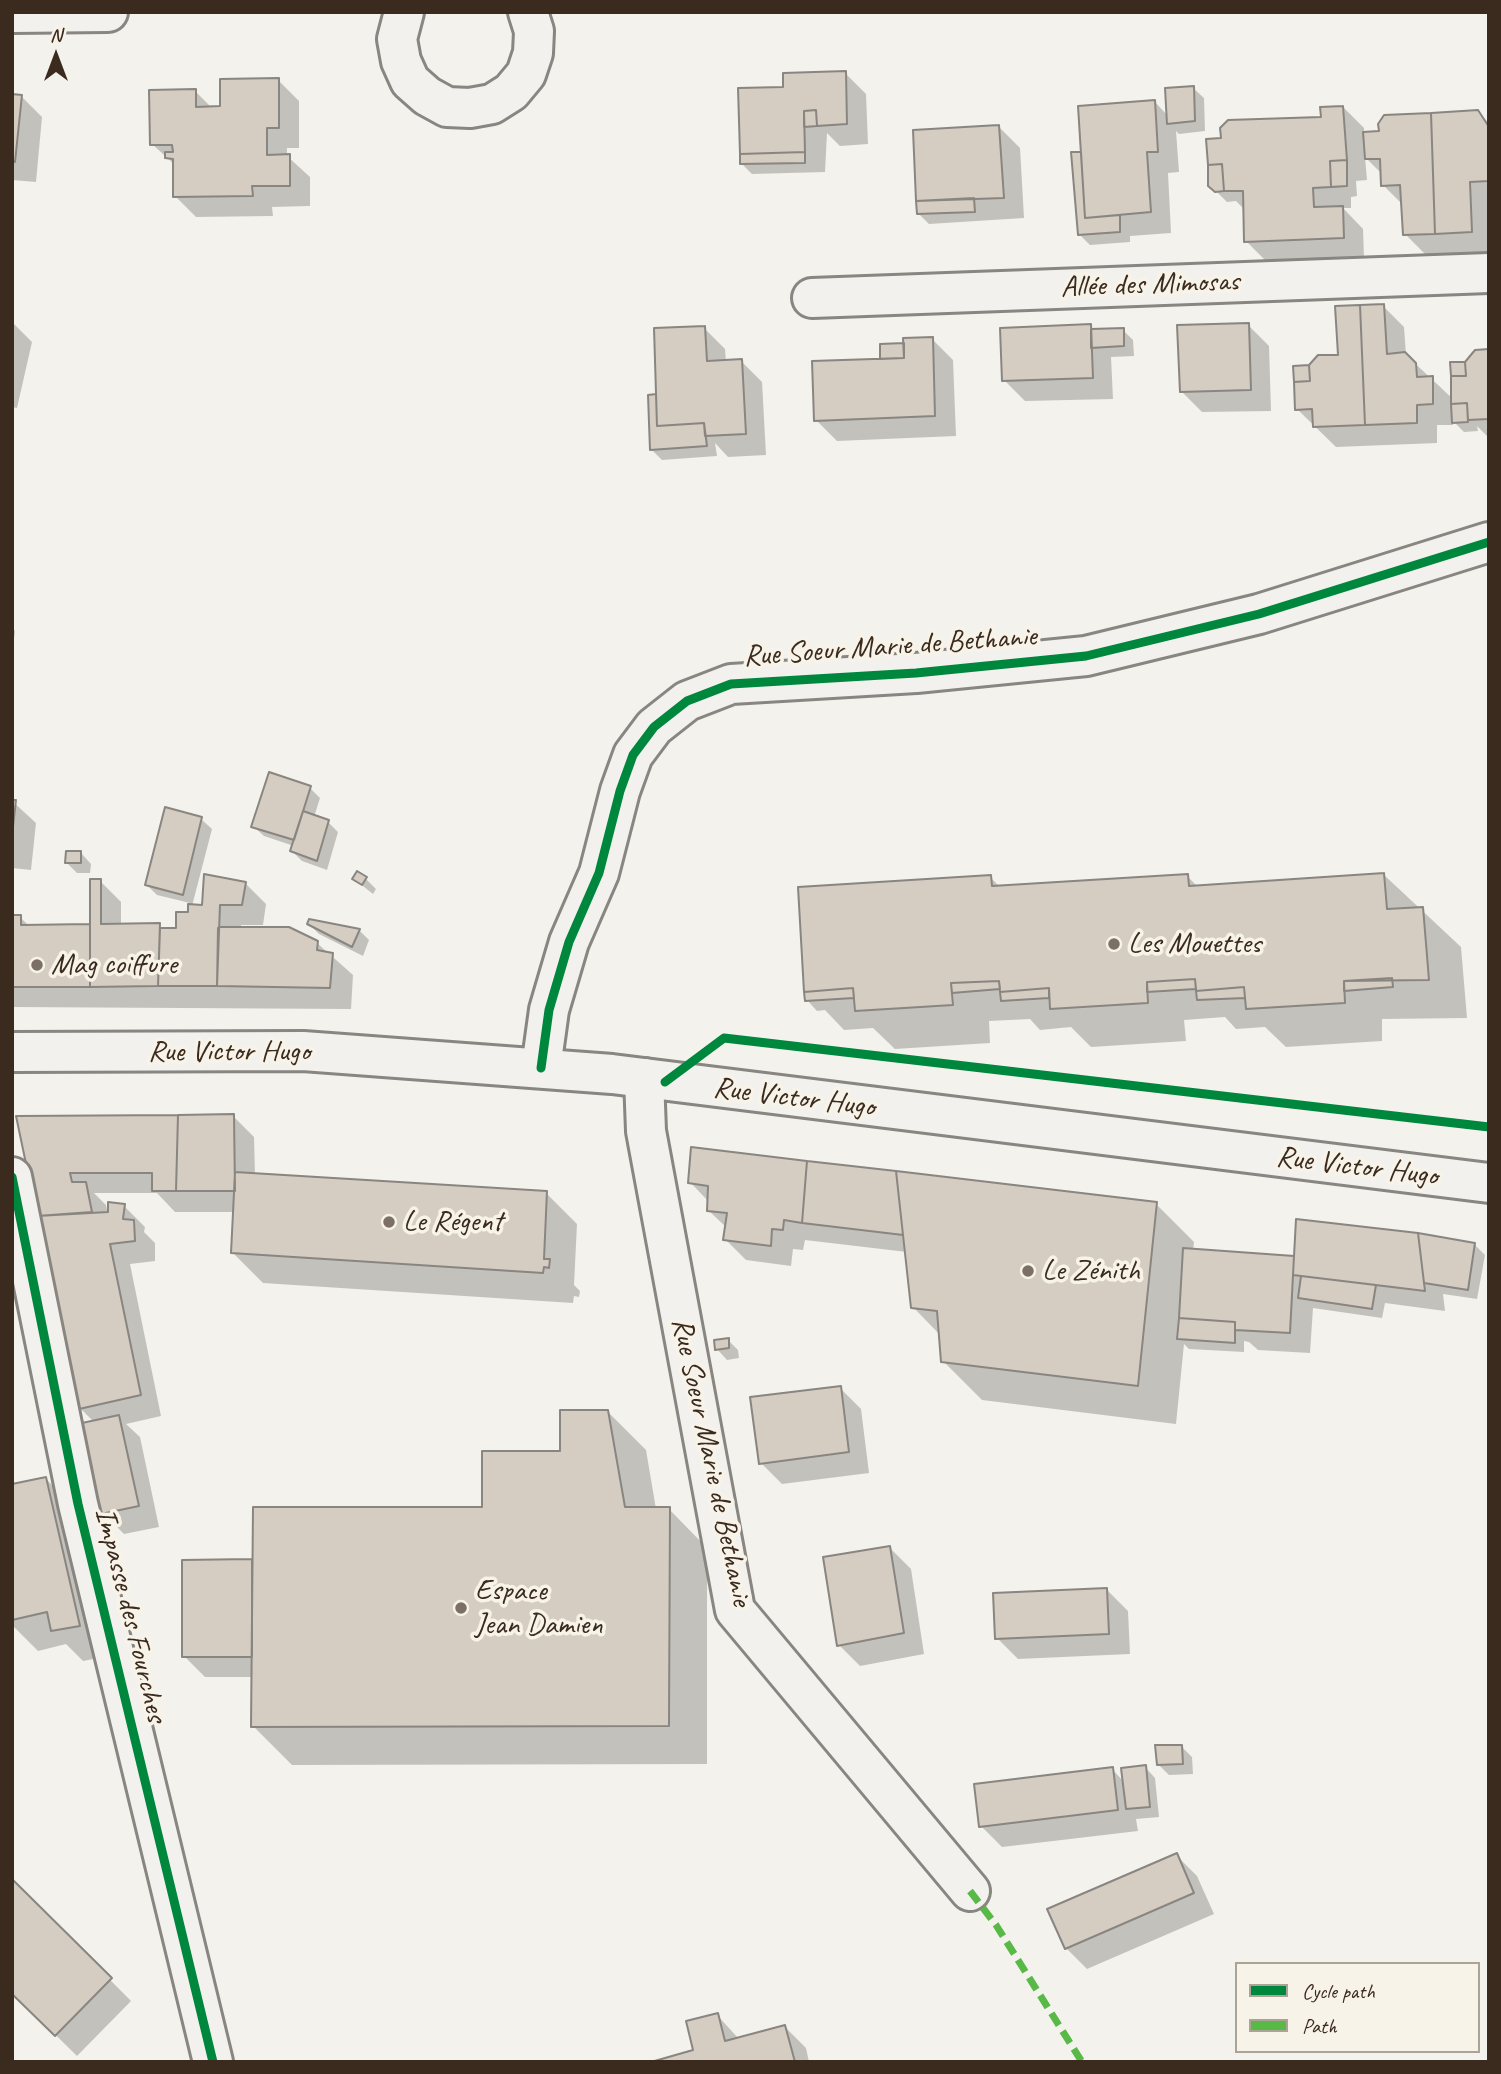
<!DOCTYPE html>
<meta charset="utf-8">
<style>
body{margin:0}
#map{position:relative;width:1501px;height:2074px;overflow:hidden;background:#f4f2ec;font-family:Caveat,sans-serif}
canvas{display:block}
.frame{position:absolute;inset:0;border:14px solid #3b2a1e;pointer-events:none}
.legend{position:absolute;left:1235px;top:1962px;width:245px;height:91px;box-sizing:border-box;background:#f7f3e8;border:2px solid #aca397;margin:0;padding:9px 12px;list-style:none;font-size:21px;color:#3b2a1e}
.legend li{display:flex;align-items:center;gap:14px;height:35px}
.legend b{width:35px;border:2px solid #aca397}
.north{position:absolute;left:21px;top:21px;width:70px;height:70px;-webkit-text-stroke:5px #f7f3e8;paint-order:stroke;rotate:0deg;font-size:19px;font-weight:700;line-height:28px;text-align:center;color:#3b2a1e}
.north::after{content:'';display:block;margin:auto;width:24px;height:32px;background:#3b2a1e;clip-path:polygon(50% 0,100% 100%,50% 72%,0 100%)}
</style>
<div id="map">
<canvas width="1501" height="2074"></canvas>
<div class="frame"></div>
<ul class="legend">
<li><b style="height:9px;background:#00873e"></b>Cycle path</li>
<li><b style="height:9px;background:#58b947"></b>Path</li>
</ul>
<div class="north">N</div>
</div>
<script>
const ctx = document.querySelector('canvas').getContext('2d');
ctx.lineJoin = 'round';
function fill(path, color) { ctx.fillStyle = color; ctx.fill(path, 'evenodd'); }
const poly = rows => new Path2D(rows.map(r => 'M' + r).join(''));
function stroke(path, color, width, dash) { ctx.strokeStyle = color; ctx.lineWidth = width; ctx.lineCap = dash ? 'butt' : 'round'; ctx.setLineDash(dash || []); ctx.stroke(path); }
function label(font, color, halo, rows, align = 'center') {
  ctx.font = font + ' Caveat,sans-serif'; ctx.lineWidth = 7; ctx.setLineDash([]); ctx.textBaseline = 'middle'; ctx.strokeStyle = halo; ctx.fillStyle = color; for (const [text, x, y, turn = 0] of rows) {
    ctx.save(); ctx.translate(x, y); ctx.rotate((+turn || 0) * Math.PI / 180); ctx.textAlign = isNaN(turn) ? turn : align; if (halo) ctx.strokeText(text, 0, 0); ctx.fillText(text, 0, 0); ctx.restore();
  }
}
const shadow = poly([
 [845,73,866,94,868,144,840,146,827,133,825,172,752,174,742,164],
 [278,80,299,101,299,148,287,148,287,156,310,177,310,206,272,207,273,216,196,217,175,196,175,165,152,144,195,91,212,108,221,107],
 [1193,88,1204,98,1205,131,1179,134,1176,131,1179,172,1168,173,1171,233,1130,236,1130,242,1090,245,1079,234,1080,153,1155,102,1168,116],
 [12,95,21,96,42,117,36,182,12,180],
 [1343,107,1364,128,1364,134,1478,112,1489,123,1489,253,1426,255,1405,234,1403,205,1383,185,1382,174,1365,157,1367,180,1356,181,1357,196,1351,197,1351,208,1343,208,1363,229,1364,258,1267,262,1246,241,1245,210,1236,201,1227,202,1210,185,1222,139,1323,118],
 [999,127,1020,148,1024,218,929,224,918,213],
 [1383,306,1404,327,1406,355,1453,399,1466,364,1489,351,1489,438,1477,426,1478,431,1464,432,1453,421,1453,425,1437,425,1437,443,1336,447,1297,409,1311,366,1339,357],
 [12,322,32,342,17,408,12,407],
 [1248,325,1269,346,1271,411,1202,412,1181,391],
 [1090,326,1094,331,1123,330,1133,340,1134,356,1111,357,1113,399,1025,401,1004,380],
 [704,328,725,349,726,362,741,361,762,382,766,455,728,457,715,443,717,456,662,460,651,449,655,396,658,398],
 [932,339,953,360,956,436,837,441,816,420,905,344],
 [12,628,15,631,12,654],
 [310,788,320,798,314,817,328,822,338,832,327,870,302,861,292,851,294,846,264,836,253,826],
 [12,801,36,823,31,870,12,868],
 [201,819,212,829,192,906,204,907,245,883,266,904,263,925,241,925,241,929,317,943,353,975,351,1009,12,1007,12,917,20,917,30,927,92,926,100,881,121,902,121,926,159,925,163,929,178,929,190,914,190,903,157,895,147,885],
 [81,853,91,864,90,873,77,873,67,863],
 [1383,874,1461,947,1467,1018,1382,1019,1382,1041,1286,1047,1265,1027,1236,1029,1225,1017,1184,1020,1186,1041,1091,1047,1071,1027,1040,1030,1030,1019,989,1021,990,1043,895,1049,873,1028,844,1030,825,1010,817,1011,807,1000,990,877,1001,888,1187,876,1198,887],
 [354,879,366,879,376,889,373,894],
 [309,924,359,930,369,940,363,956,319,934],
 [233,1116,254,1137,255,1175,546,1193,577,1224,574,1285,580,1291,579,1297,574,1296,573,1303,263,1283,232,1252,234,1212,175,1212,157,1193,94,1193,106,1205,108,1215,124,1206,145,1227,144,1232,155,1243,155,1261,130,1264,161,1416,126,1424,140,1437,159,1527,124,1534,103,1513,94,1422,80,1408,18,1118],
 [896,1173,1156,1204,1194,1242,1193,1251,1296,1257,1474,1244,1485,1255,1477,1299,1443,1294,1445,1311,1385,1303,1382,1318,1313,1308,1310,1353,1258,1350,1249,1342,1244,1341,1244,1352,1189,1349,1184,1344,1176,1424,982,1400,943,1361,941,1336,913,1307,907,1252,805,1240,803,1250,793,1249,791,1266,746,1260,725,1239,727,1228,708,1210,709,1202,690,1182],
 [728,1340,738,1350,739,1358,727,1360,717,1349],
 [840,1388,861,1409,869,1473,782,1484,761,1463],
 [608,1412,646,1450,656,1509,669,1509,707,1548,707,1764,292,1765,253,1726,253,1677,205,1677,184,1656,251,1561,254,1563,483,1509,562,1453],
 [46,1479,76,1509,109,1656,83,1661,66,1644,38,1651,12,1625,12,1486],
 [890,1548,911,1569,924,1654,860,1666,839,1645],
 [1107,1590,1128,1611,1130,1654,1018,1659,997,1638],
 [1182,1747,1192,1757,1193,1774,1169,1775,1159,1765],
 [1145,1767,1155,1778,1159,1817,1136,1819,1138,1831,1002,1847,981,1826,1112,1769,1124,1782],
 [1176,1855,1197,1876,1214,1914,1087,1969,1066,1948],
 [12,1881,131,2001,77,2056,12,1992],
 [717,2015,739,2039,785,2027,806,2048,809,2062,653,2062,695,2051]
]);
const building = poly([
 [846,71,847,124,817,126,816,110,804,111,805,152,740,154,738,88,783,87,783,73,846,71],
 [279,78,279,128,267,128,267,155,290,154,290,186,252,186,253,196,173,197,173,159,165,158,165,152,173,152,172,145,150,145,149,90,196,89,196,107,220,106,220,79,279,78],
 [1194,86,1195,121,1167,124,1165,88,1194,86],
 [12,94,22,95,15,162,12,161,12,94],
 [1155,100,1158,152,1147,152,1151,212,1085,218,1078,106,1155,100],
 [1343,106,1347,160,1330,161,1331,187,1313,188,1314,207,1343,206,1344,238,1244,242,1243,191,1224,191,1222,164,1208,165,1206,139,1221,138,1220,128,1228,120,1321,117,1320,107,1343,106],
 [816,110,817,126,804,127,804,111,816,110],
 [1478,110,1489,127,1489,181,1470,182,1472,232,1435,234,1431,113,1478,110],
 [1431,113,1435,234,1403,235,1400,185,1381,186,1380,159,1365,159,1363,132,1379,131,1378,124,1384,115,1431,113],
 [999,125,1004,198,916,201,913,130,999,125],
 [805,152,805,163,740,164,740,154,805,152],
 [1071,152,1081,152,1085,218,1120,215,1120,232,1078,235,1071,152],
 [1347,160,1347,186,1331,187,1330,161,1347,160],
 [1222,164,1224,191,1215,192,1208,186,1208,165,1222,164],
 [974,198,975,212,917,214,916,201,974,198],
 [1384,304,1387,354,1405,352,1416,363,1417,377,1433,376,1433,404,1417,405,1417,423,1365,425,1360,305,1384,304],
 [1360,305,1365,425,1313,427,1312,409,1295,410,1294,382,1310,381,1309,365,1318,355,1338,355,1335,306,1360,305],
 [1249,323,1251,390,1180,392,1177,325,1249,323],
 [1091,324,1093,378,1002,381,1000,328,1091,324],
 [705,326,707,361,742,359,746,434,705,436,704,423,657,426,654,328,705,326],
 [1124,328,1124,346,1091,348,1091,329,1124,328],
 [933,337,935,416,814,421,812,361,904,358,903,338,933,337],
 [904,343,904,358,880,359,880,344,904,343],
 [1489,349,1489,419,1468,420,1467,403,1451,404,1451,376,1466,376,1465,362,1475,350,1489,349],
 [1450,362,1465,362,1466,376,1451,376,1450,362],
 [1309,365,1310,381,1294,382,1293,366,1309,365],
 [656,394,657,426,704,423,707,446,650,450,648,395,656,394],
 [1467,403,1468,422,1452,423,1451,404,1467,403],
 [269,772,311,786,294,840,251,827,269,772],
 [12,800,16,800,12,836,12,800],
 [165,807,202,817,183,895,145,885,165,807],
 [303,811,329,820,317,861,290,851,303,811],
 [66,851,81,851,81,863,65,863,66,851],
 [357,871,367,877,362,885,352,879,357,871],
 [1384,873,1387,909,1423,907,1429,980,1344,981,1345,1003,1246,1009,1244,987,1196,991,1195,979,1147,982,1148,1003,1050,1009,1049,988,1000,992,999,981,951,983,953,1005,855,1011,853,988,804,992,798,887,991,875,992,886,1188,874,1189,886,1384,873],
 [204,874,246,882,242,905,220,905,217,986,158,986,160,928,176,928,176,912,188,912,188,904,202,905,204,874],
 [90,879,101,879,101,924,160,923,158,986,90,987,90,879],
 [12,915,21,915,21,925,90,924,90,987,12,987,12,915],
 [309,919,360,929,352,947,307,924,309,919],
 [220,927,289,927,318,941,317,950,333,953,330,988,217,986,218,928,220,927],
 [1392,978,1393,987,1344,991,1344,981,1392,978],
 [1195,979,1196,989,1147,992,1147,982,1195,979],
 [999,981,1000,989,952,993,951,983,999,981],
 [1244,987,1245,998,1197,1000,1196,991,1244,987],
 [853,988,854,998,805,1001,804,992,853,988],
 [1049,988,1049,998,1001,1001,1000,992,1049,988],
 [234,1114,235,1191,176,1191,178,1115,234,1114],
 [178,1115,176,1191,152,1191,152,1173,70,1173,72,1182,86,1182,92,1212,37,1216,16,1116,178,1115],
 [691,1147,807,1161,802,1223,784,1220,783,1230,772,1229,771,1246,723,1240,727,1213,707,1211,708,1186,688,1183,691,1147],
 [807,1161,896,1171,903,1235,802,1223,807,1161],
 [896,1171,1157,1202,1138,1386,941,1362,937,1311,911,1308,896,1171],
 [235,1172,547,1191,544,1259,550,1259,549,1268,544,1267,543,1273,231,1253,235,1172],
 [108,1202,125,1204,123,1219,134,1220,135,1241,110,1244,141,1395,79,1409,37,1216,108,1212,108,1202],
 [1296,1219,1418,1233,1425,1291,1293,1275,1296,1219],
 [1418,1233,1475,1243,1468,1290,1424,1283,1418,1233],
 [1183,1248,1294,1256,1290,1333,1235,1330,1235,1322,1179,1318,1183,1248],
 [1301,1276,1376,1285,1372,1309,1298,1298,1301,1276],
 [1179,1318,1235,1322,1235,1343,1177,1339,1179,1318],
 [729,1338,729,1348,715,1350,714,1340,729,1338],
 [841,1386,849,1452,759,1464,750,1397,841,1386],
 [560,1410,608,1410,625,1507,670,1507,669,1726,251,1727,253,1507,482,1507,482,1451,560,1451,560,1410],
 [119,1415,139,1506,101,1514,82,1423,119,1415],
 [46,1477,80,1626,51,1631,47,1612,12,1620,12,1484,46,1477],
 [890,1546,904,1633,837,1646,823,1557,890,1546],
 [252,1559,252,1657,182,1657,182,1560,252,1559],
 [1107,1588,1109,1634,995,1639,993,1593,1107,1588],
 [1155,1745,1182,1745,1183,1764,1157,1765,1155,1745],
 [1146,1765,1150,1807,1126,1809,1121,1768,1146,1765],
 [1113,1767,1118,1810,979,1827,974,1784,1113,1767],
 [1177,1853,1194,1893,1065,1949,1047,1909,1177,1853],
 [12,1879,112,1978,55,2036,12,1994,12,1879],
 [718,2013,725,2041,785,2025,795,2062,651,2062,693,2050,686,2021,718,2013]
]);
const minor = poly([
 [404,12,397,39,401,61,410,81,427,96,447,107,470,108,492,104,511,92,526,74,533,53,534,31,528,12],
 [12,13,108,12],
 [812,298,1489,273],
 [541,1068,549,1010,569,942,599,873,620,791,633,755,654,727,687,701,731,684,916,673,1086,656,1259,614,1489,542],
 [644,1078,646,1131,735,1610,970,1891],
 [12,1177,78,1504,213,2062]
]);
const major = poly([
 [12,1052,303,1051,612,1074,1489,1183]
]);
const quiet = poly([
 [970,1891,996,1925,1082,2062]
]);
const cycleway = poly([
 [541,1068,549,1010,569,942,599,873,620,791,633,755,654,727,687,701,731,684,916,673,1086,656,1259,614,1489,542],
 [665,1082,724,1038,1489,1127],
 [12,1177,78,1504,213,2062]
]);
const markers = [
 [1114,944,7,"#7c7066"],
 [37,965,7,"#7c7066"],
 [389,1222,7,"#7c7066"],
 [1028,1271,7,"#7c7066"],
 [461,1608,7,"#7c7066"]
];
const streetNames = [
 ["Allée des Mimosas",1150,285,-2],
 ["Rue Soeur Marie de Bethanie",890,647,-4],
 ["Rue Victor Hugo",229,1052],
 ["Rue Victor Hugo",794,1098,7],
 ["Rue Victor Hugo",1357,1167,7],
 ["Rue Soeur Marie de Bethanie",711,1462,78],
 ["Impasse des Fourches",130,1615,76]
];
const poiNames = [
 ["Les Mouettes",1128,944],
 ["Mag coiffure",51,965],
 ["Le Régent",403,1222],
 ["Le Zénith",1042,1271],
 ["Espace",475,1591],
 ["Jean Damien",475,1625]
];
fill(shadow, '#0003');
fill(building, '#d5ccc2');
stroke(building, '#898580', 2);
stroke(minor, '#898580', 44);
stroke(major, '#898580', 44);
stroke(minor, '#f2f1ed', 38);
stroke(major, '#f2f1ed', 38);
stroke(quiet, '#58b947', 7, [14, 7]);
stroke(cycleway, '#00873e', 9);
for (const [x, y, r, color] of markers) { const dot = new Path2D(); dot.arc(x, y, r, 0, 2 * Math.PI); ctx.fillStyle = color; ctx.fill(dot); stroke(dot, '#f7f3e8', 2.5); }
label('30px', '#3b2a1e', '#f7f3e8', streetNames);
label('30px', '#3b2a1e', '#f7f3e8', poiNames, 'left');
</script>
